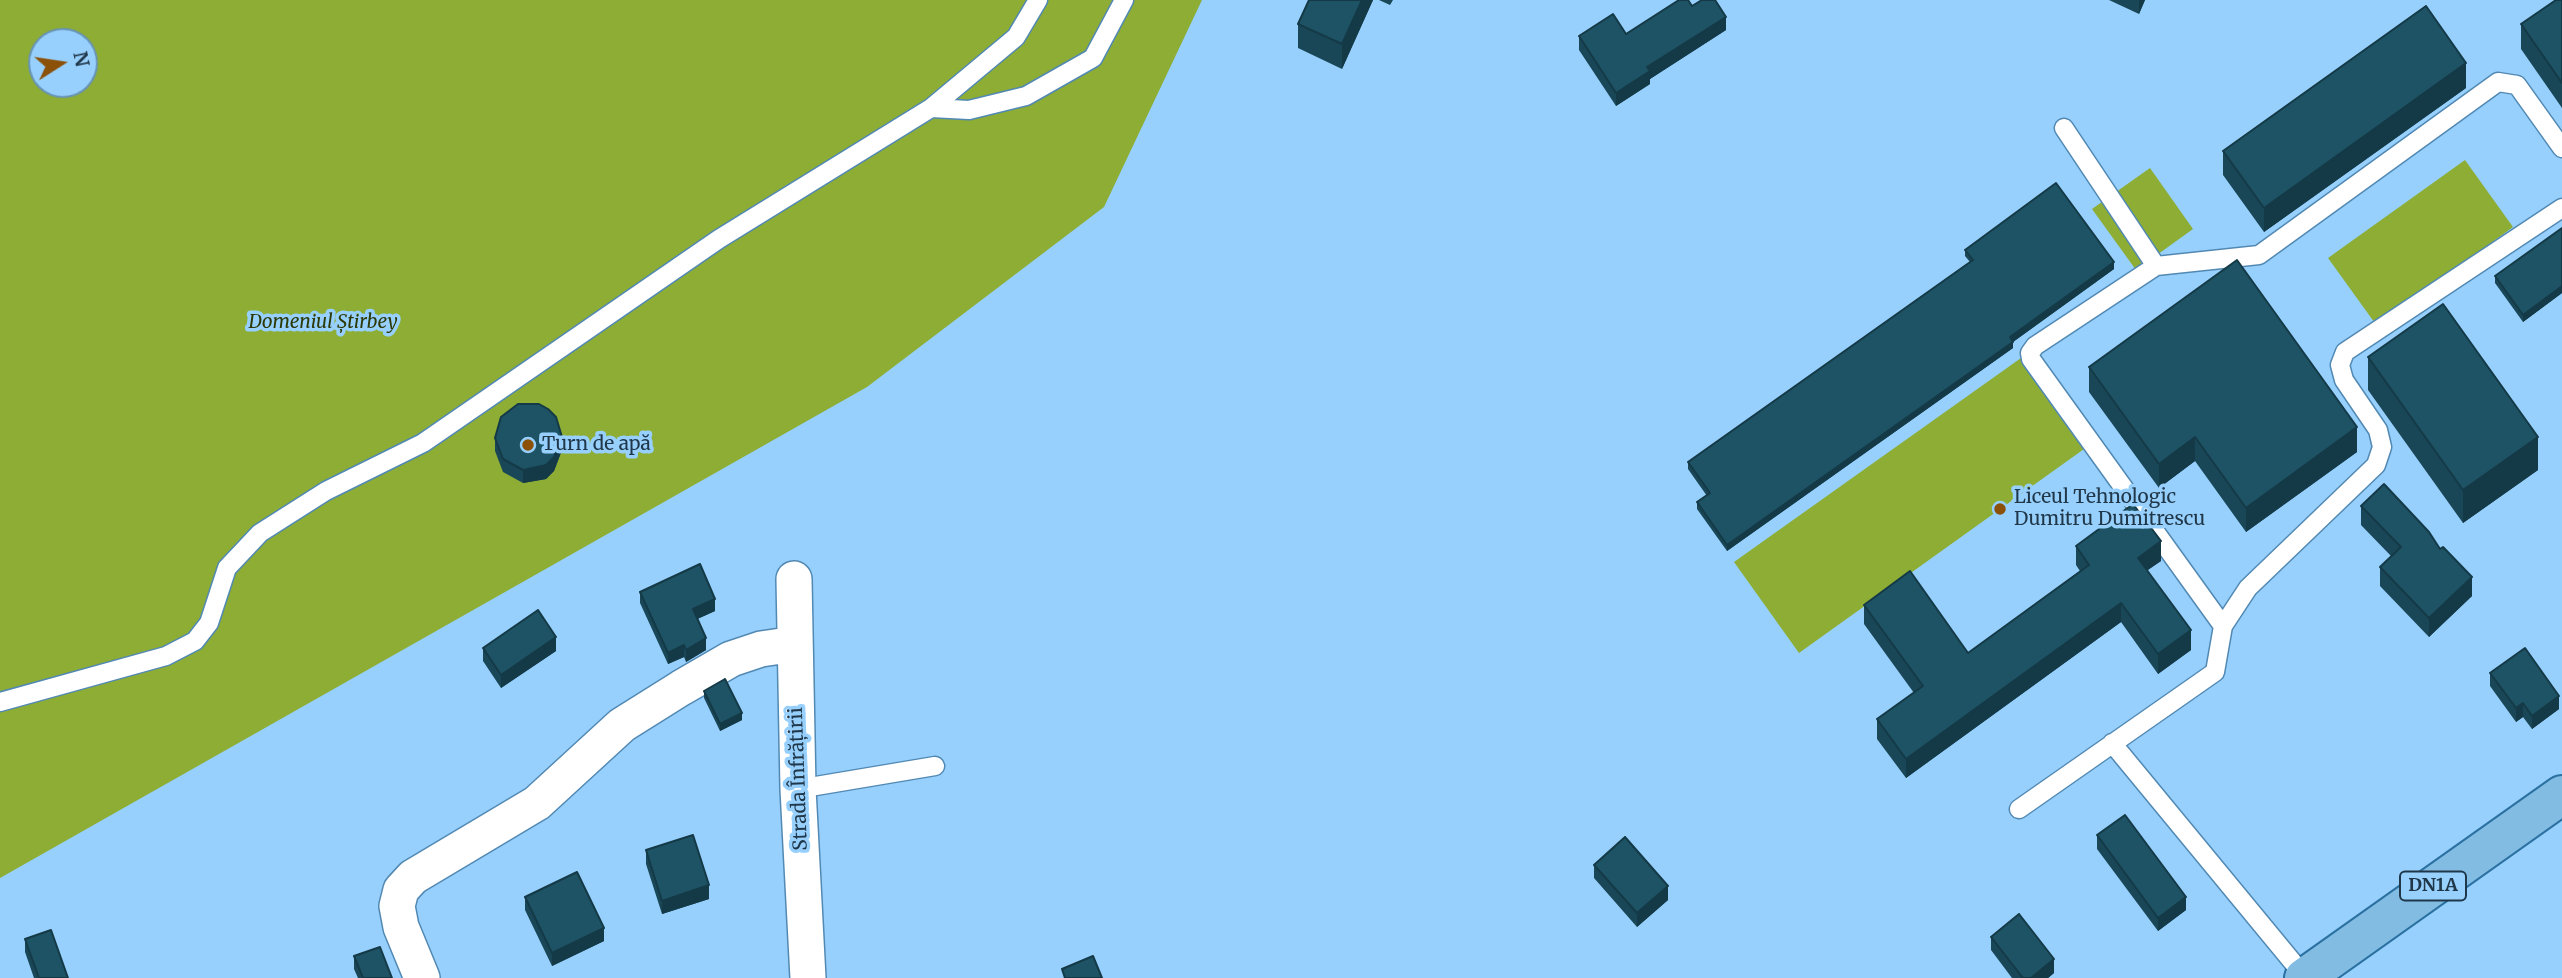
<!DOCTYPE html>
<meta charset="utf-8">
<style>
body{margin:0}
#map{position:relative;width:2562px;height:978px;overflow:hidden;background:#97d0fd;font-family:Merriweather,serif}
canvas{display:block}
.north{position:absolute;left:28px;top:28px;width:70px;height:70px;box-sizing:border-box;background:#97d0fd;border:2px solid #6793b5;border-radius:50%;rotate:78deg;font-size:19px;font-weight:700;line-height:28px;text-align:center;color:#203749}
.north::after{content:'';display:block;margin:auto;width:24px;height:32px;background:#8b5109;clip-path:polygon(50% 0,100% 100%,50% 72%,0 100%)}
</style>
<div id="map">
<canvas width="2562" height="978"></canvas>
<div class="north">N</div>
</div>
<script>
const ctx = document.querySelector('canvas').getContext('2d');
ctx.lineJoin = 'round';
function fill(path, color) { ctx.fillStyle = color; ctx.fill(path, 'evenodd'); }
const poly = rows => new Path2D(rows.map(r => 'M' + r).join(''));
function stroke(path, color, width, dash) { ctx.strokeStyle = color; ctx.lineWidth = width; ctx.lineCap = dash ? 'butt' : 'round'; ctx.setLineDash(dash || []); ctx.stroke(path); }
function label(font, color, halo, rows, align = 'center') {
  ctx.font = font + ' Merriweather,serif'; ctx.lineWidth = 7; ctx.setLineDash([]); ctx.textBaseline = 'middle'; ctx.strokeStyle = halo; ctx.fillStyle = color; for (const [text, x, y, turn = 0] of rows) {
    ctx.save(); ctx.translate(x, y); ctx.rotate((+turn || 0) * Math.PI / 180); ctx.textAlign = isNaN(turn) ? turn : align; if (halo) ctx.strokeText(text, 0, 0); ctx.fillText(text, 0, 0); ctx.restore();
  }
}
const green = poly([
 [0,0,1202,0,1104,207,867,387,0,878],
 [42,42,84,42,84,84,42,84],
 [2465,160,2513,227,2377,326,2328,258],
 [2150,168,2193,229,2136,270,2092,209],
 [2021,358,2084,449,1799,653,1734,562]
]);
const service = poly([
 [931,108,969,110,1026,96,1093,58,1124,0],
 [2064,128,2156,266],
 [2223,626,2031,359,2030,353,2035,346,2156,266,2259,255,2498,82,2517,85,2562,148],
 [0,702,166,656,195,641,209,623,227,568,260,533,326,491,423,443,719,239,931,108,1016,37,1038,0],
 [2112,743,2305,977],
 [798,789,935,766],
 [2019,809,2215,672,2223,626,2248,588,2376,465,2382,447,2378,430,2344,380,2340,365,2345,352,2562,208]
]);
const minor = poly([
 [794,579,798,789,808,978],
 [422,978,401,927,397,906,401,890,413,877,537,803,622,725,681,688,731,659,761,649,795,644]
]);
const primary = poly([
 [2304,978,2562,795]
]);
const wall = poly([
 [1309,0,1373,0,1342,69,1298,48,1298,24],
 [1379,0,1393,0,1390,5],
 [2109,0,2145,0,2139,14],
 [2562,0,2562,108,2521,49,2521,24],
 [1692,6,1726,30,1650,79,1650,84,1616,106,1579,50,1579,36,1626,34],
 [2466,88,2264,232,2223,175,2223,151],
 [2562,228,2562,293,2523,322,2495,283,2495,276],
 [1965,250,2114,269,2013,342,2013,348,1727,551,1697,509,1697,502,1707,496,1688,469,1688,462,1970,262,1965,256],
 [2368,357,2538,470,2463,523,2368,390],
 [2089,367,2357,452,2246,532,2195,461,2159,488,2089,392],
 [495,438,562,450,554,471,546,479,523,483,503,472,495,451],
 [2361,506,2472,596,2429,637,2380,586,2380,567,2391,556,2361,525],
 [2076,546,2161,561,2147,570,2191,650,2158,674,2121,622,1906,778,1877,739,1877,719,1914,693,1864,624,1864,605,1968,653,2080,571,2076,565],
 [640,592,715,611,697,619,706,650,686,662,684,657,668,664,640,603],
 [483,648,556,651,501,688,483,661],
 [2490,673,2559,709,2532,729,2523,717,2516,722,2490,686],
 [704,691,742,720,720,731,704,698],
 [2097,835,2186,910,2158,931,2097,849],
 [646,850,709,899,662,914,646,864],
 [1594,865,1668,900,1637,927,1594,878],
 [525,897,604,941,552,966,525,910],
 [1991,937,2054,973,2048,978,2012,978,1991,950],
 [25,939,68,978,34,978,25,952],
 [354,956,392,978,358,978,354,969]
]);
const shadedWall = poly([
 [1362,0,1373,0,1342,69,1342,44],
 [2139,0,2145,0,2139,14],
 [1726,17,1726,30,1650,79,1650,84,1616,106,1616,93,1647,67],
 [2466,63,2466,88,2264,232,2264,208],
 [2114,262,2114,269,2013,342,2013,348,1727,551,1727,545],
 [2562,286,2562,293,2523,322,2523,315],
 [2357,427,2357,452,2246,532,2246,508],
 [562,437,562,450,554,471,546,479,523,483,523,470],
 [2195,437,2195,461,2159,488,2159,464],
 [2538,437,2538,470,2463,523,2463,490],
 [2161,541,2161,561,2138,577,2138,558],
 [2472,577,2472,596,2429,637,2429,618],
 [715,599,715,611,693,621,693,609],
 [2121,603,2121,622,1906,778,1906,759],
 [2191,630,2191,650,2158,674,2158,654],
 [556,637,556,651,501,688,501,675],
 [706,638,706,650,686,662,686,650],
 [684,645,684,657,668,664,668,653],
 [2559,696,2559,709,2532,729,2532,716],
 [2523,703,2523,717,2516,722,2516,708],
 [742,713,742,720,720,731,720,724],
 [709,885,709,899,662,914,662,901],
 [1668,886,1668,900,1637,927,1637,913],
 [2186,897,2186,910,2158,931,2158,918],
 [604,928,604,941,552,966,552,953],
 [2054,959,2054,973,2048,978,2031,978]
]);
const building = poly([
 [1309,0,1362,0,1342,44,1298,24,1309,0],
 [1679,0,1688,0,1692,6,1702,0,1715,0,1726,17,1647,67,1650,71,1616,93,1579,36,1613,14,1626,34,1679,0],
 [2556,0,2562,0,2562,83,2521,24,2556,0],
 [2426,6,2466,63,2264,208,2223,151,2426,6],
 [2056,183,2114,262,2010,337,2013,342,1727,545,1697,502,1710,493,1688,462,1973,260,1965,250,2056,183],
 [2562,228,2562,286,2523,315,2495,276,2562,228],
 [2237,260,2357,427,2246,508,2195,437,2159,464,2089,367,2237,260],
 [2443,304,2538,437,2463,490,2368,357,2443,304],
 [518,404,539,404,548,409,556,417,562,437,554,457,546,465,523,470,503,459,495,438,501,417,518,404],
 [2384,484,2429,532,2440,549,2443,547,2472,577,2429,618,2380,567,2401,547,2361,506,2384,484],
 [2133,504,2161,541,2138,558,2191,630,2158,654,2121,603,1906,759,1877,719,1923,686,1864,605,1910,571,1968,653,2089,565,2076,546,2133,504],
 [700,564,715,599,693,609,706,638,686,650,684,645,668,653,640,592,700,564],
 [538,610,556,637,501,675,483,648,538,610],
 [2525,648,2559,696,2532,716,2523,703,2516,708,2490,673,2525,648],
 [725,679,742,713,720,724,704,691,725,679],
 [2125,815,2186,897,2158,918,2097,835,2125,815],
 [693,835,709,885,662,901,646,850,693,835],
 [1625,837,1668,886,1637,913,1594,865,1625,837],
 [577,872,604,928,552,953,525,897,577,872],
 [2019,914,2054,959,2031,978,2023,978,1991,937,2019,914],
 [51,930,68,978,39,978,25,939,51,930],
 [380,947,392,978,363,978,354,956,380,947],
 [1093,956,1102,978,1065,978,1062,969,1093,956]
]);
const markers = [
 [528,445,7,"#8b5109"],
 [2000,509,7,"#8b5109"]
];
const shields = [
 [2433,886,66]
];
const shieldNames = [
 ["DN1A",2433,886]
];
const parkNames = [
 ["Domeniul Știrbey",323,323]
];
const poiNames = [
 ["Turn de apă",542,445],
 ["Liceul Tehnologic",2014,498],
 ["Dumitru Dumitrescu",2014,520]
];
const streetNames = [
 ["Strada Înfrățirii",799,779,-92]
];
fill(green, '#8dad34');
stroke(service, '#5289b3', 21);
stroke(minor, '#5289b3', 38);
stroke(primary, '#2a70a1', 42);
stroke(service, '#fff', 18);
stroke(minor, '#fff', 35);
stroke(primary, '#82bce3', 38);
fill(wall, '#1a4757');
fill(shadedWall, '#153a47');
fill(building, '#1e5365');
stroke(building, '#153a47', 2);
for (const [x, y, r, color] of markers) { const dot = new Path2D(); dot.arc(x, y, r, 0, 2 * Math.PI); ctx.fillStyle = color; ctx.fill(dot); stroke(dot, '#97d0fd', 2.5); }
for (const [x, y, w] of shields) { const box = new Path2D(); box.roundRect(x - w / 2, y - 14.5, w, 29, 5); ctx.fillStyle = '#97d0fd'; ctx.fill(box); stroke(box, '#203749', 2); }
label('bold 18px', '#203749', null, shieldNames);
label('italic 19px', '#2c3905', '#97d0fd', parkNames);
label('19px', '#203749', '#97d0fd', poiNames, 'left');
label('19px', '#203749', '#97d0fd', streetNames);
</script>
